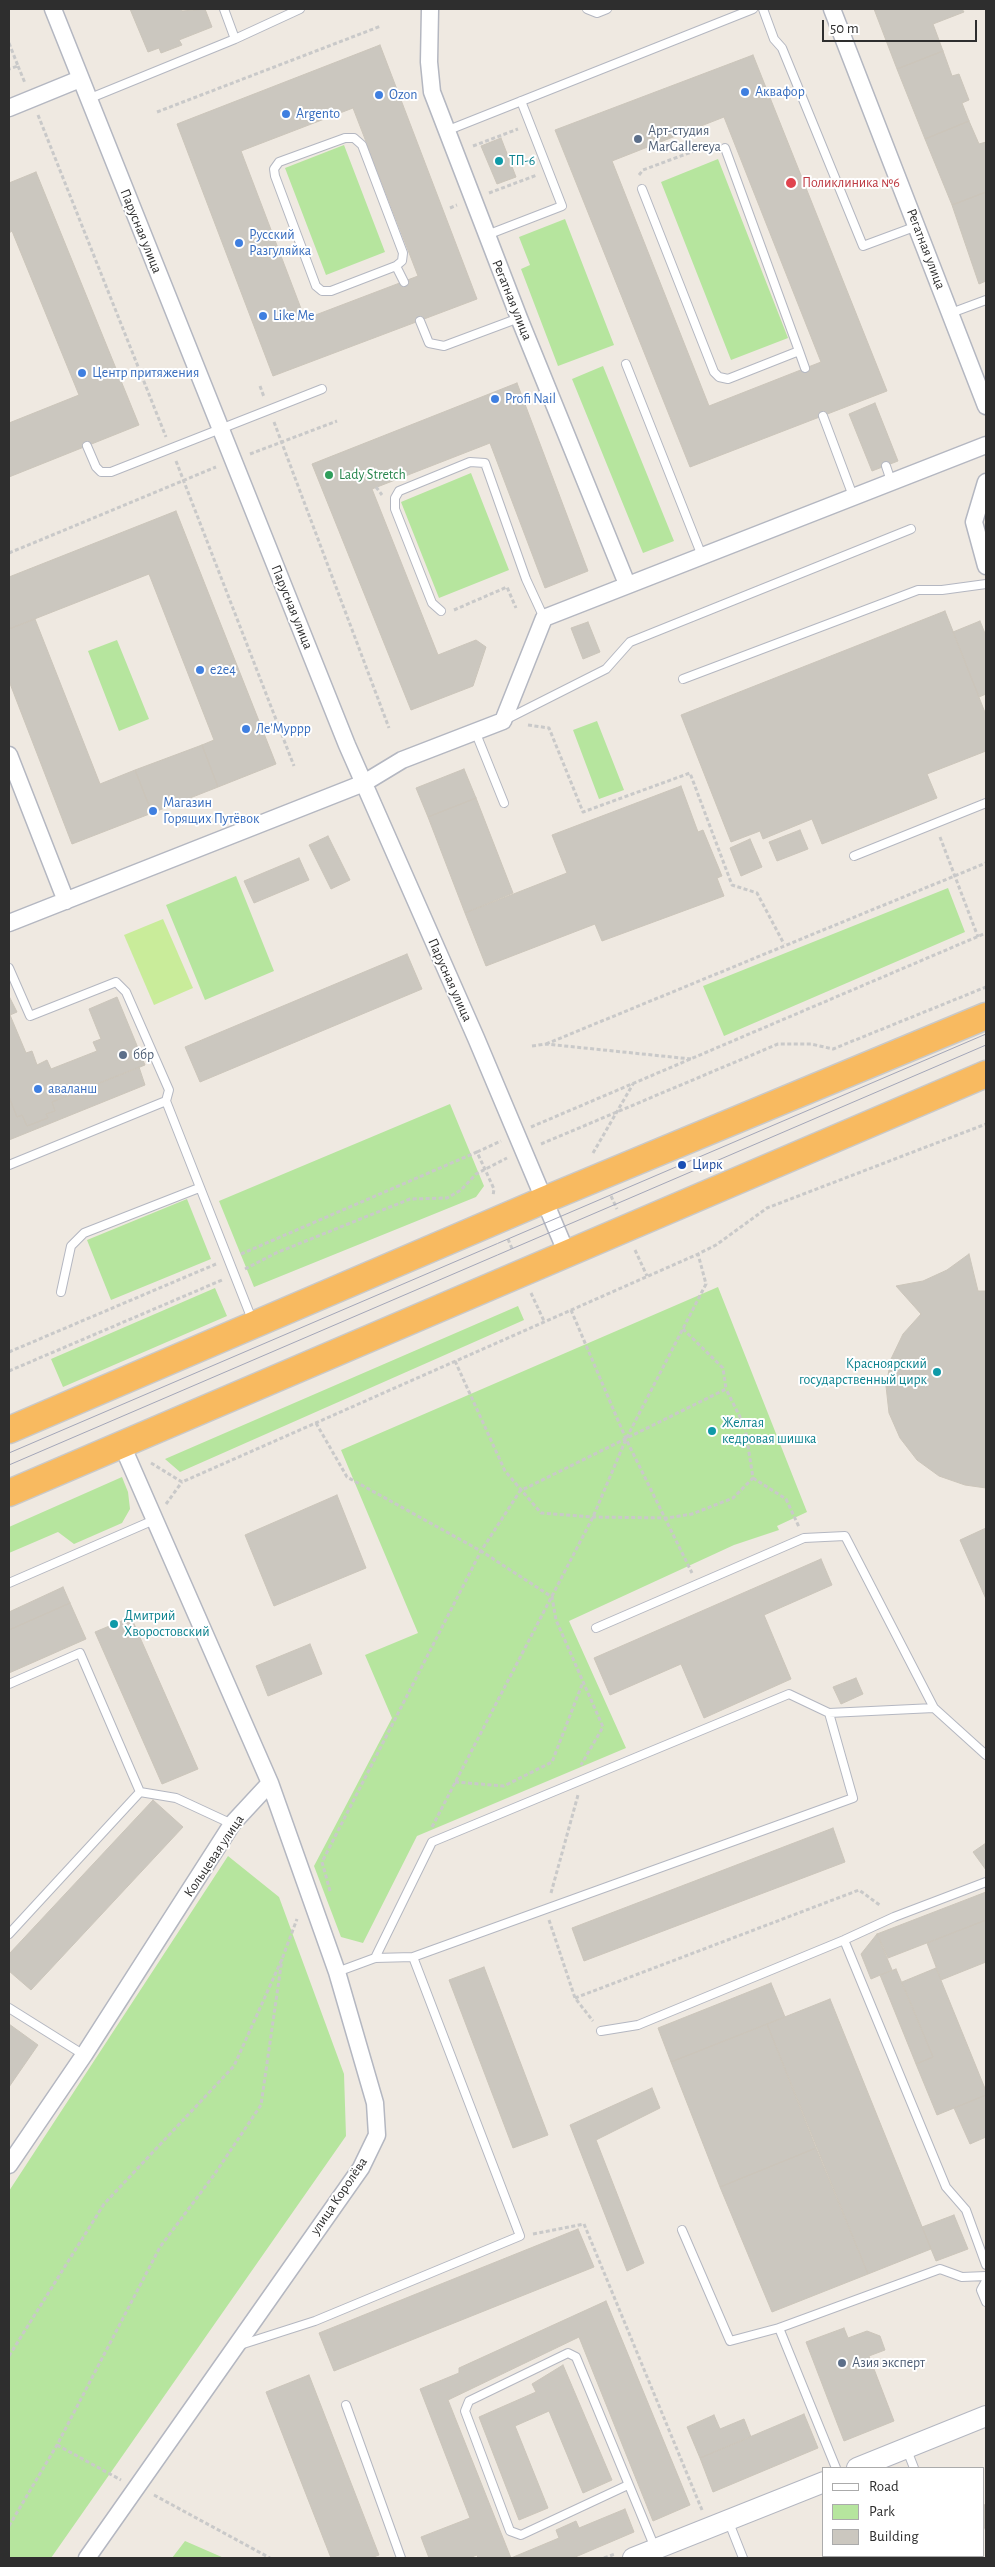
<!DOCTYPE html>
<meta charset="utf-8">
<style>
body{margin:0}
#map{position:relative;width:995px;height:2567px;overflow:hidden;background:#efe9e1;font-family:"Alegreya Sans",sans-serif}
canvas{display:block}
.frame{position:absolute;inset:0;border:10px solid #2e2e2e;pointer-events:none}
.legend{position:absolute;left:822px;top:2467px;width:162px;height:90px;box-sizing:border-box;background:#fff;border:1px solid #ababab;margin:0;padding:6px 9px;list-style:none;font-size:15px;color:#2e2e2e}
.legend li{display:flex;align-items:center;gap:10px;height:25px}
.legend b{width:25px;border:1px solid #ababab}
.scale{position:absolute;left:822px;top:20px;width:155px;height:22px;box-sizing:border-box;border:2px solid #2e2e2e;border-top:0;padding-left:6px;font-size:15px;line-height:18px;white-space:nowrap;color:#2e2e2e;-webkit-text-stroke:4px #fff;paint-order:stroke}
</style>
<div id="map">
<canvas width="995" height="2567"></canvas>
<div class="frame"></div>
<ul class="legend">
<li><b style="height:6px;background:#fff"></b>Road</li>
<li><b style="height:14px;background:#b6e59e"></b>Park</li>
<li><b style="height:14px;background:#cbc7bf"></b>Building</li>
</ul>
<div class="scale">50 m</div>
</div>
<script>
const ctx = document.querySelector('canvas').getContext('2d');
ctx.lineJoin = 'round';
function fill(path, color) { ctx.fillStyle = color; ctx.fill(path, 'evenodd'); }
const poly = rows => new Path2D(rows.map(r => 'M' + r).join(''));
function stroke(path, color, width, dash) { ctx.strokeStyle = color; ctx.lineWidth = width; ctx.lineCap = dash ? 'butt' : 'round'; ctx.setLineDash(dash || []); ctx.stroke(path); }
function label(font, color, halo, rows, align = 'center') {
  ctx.font = font + ' "Alegreya Sans",sans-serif'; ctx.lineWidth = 4; ctx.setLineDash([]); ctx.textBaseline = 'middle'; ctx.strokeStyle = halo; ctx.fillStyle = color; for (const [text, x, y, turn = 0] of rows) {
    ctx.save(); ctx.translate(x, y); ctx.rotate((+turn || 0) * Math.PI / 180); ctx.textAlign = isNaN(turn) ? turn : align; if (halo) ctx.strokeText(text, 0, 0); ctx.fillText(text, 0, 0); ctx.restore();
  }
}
const green = poly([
 [344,145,385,252,326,275,285,168],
 [718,159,788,338,731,360,661,182],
 [565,219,614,345,558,366,521,269,530,265,519,237],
 [603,366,674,541,643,553,572,379],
 [471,473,509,570,439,598,401,502],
 [117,640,149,719,119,731,88,651],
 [597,721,624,790,599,799,573,730],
 [236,876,274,971,205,1000,166,905],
 [948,888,965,932,724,1036,703,986],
 [450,1104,484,1186,476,1197,254,1287,219,1201],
 [187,1199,211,1259,111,1300,87,1240],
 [718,1287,807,1512,777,1526,779,1530,734,1545,569,1621,626,1748,417,1836,363,1943,341,1937,314,1866,392,1718,365,1655,418,1633,341,1450],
 [215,1288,227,1316,63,1387,51,1359],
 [518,1306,524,1320,180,1472,165,1459],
 [122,1477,128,1492,130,1509,122,1523,74,1544,58,1532,9,1553,9,1527],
 [228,1856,279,1897,344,2074,346,2136,51,2558,9,2558,9,2191],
 [185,2541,224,2558,172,2558]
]);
const pitch = poly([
 [163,919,193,988,154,1005,124,935]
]);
const building = poly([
 [130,9,181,9,182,11,205,9,212,27,179,40,182,45,161,53,159,48,148,52,130,9],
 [874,9,962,9,964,12,933,24,943,51,897,69,874,9],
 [380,45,477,299,273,376,177,124,380,45],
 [353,108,418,276,305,319,241,151,353,108],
 [943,51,952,76,959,74,969,100,962,103,969,121,925,139,897,69,943,51],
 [753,55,887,391,690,467,555,130,753,55],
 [724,117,821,362,709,406,612,161,724,117],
 [969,121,979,144,986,142,986,192,952,205,925,139,969,121],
 [501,138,516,177,497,184,481,146,501,138],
 [36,172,139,425,9,477,9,423,79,395,12,231,9,233,9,183,36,172],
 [986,192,986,281,979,284,952,205,986,192],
 [517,383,588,571,545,588,490,443,372,489,438,655,476,640,486,647,473,686,411,710,312,464,517,383],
 [875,403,898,461,872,471,849,414,875,403],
 [176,511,276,764,218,787,202,745,214,740,149,574,9,629,9,577,176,511],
 [945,611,986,715,986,751,927,774,937,798,822,844,812,819,763,839,760,831,731,842,681,715,945,611],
 [35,619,100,784,135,770,152,813,72,844,9,681,9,629,35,619],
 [980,621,986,636,986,694,979,697,953,632,980,621],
 [588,622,600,652,583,659,571,628,588,622],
 [202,745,218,787,152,813,135,770,202,745],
 [464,769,476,798,428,817,416,788,464,769],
 [681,786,698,832,703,830,722,876,717,878,724,896,602,941,595,924,486,966,465,913,567,873,552,835,681,786],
 [476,798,513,893,465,913,428,817,476,798],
 [800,830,808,849,777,861,769,842,800,830],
 [328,836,350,880,331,889,309,845,328,836],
 [750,839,762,867,741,876,730,848,750,839],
 [299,858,309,880,254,903,244,881,299,858],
 [407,954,422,989,200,1082,185,1047,407,954],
 [9,996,17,1012,10,1015,26,1053,32,1051,37,1065,47,1060,51,1069,97,1051,93,1042,101,1039,89,1009,117,997,145,1065,52,1102,55,1111,46,1114,48,1118,27,1126,22,1115,17,1117,9,1097,9,996],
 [139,1067,145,1085,9,1140,9,1097,17,1117,22,1115,27,1126,48,1118,46,1114,55,1111,52,1102,139,1067],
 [969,1254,978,1291,986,1291,986,1488,965,1485,939,1476,917,1460,900,1438,889,1413,886,1386,891,1359,903,1334,921,1314,896,1286,923,1281,947,1270,969,1254],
 [337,1495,366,1568,274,1606,245,1535,337,1495],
 [986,1528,986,1599,960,1540,986,1528],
 [821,1559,832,1585,764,1615,791,1679,704,1718,681,1664,610,1695,594,1658,821,1559],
 [63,1587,70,1603,9,1630,9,1612,63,1587],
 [70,1603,86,1639,9,1673,9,1630,70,1603],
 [131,1617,198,1769,162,1784,95,1632,131,1617],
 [310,1644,322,1674,268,1696,256,1666,310,1644],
 [856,1678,863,1694,841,1704,833,1687,856,1678],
 [153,1800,183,1827,31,1990,9,1971,9,1954,153,1800],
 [833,1828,845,1862,584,1961,572,1928,833,1828],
 [986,1843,986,1870,973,1852,986,1843],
 [986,1892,986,1920,888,1958,877,1934,986,1892],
 [986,1920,986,1962,941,1980,927,1943,986,1920],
 [877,1934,892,1970,871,1979,861,1954,877,1934],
 [484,1967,548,2135,513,2148,449,1980,484,1967],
 [936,1968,986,2091,986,2095,937,2115,916,2064,933,2057,902,1982,936,1968],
 [896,1969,933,2057,916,2064,880,1975,896,1969],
 [771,1983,785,2017,671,2062,658,2028,771,1983],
 [830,1999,931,2249,868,2274,767,2024,830,1999],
 [9,2024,38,2045,9,2087,9,2024],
 [767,2024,816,2148,720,2187,671,2062,767,2024],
 [652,2088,660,2108,596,2140,644,2263,627,2271,570,2125,652,2088],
 [986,2095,986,2137,970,2144,954,2108,986,2095],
 [816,2148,868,2274,772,2312,720,2187,816,2148],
 [954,2215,968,2249,936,2261,922,2227,954,2215],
 [578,2229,594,2267,334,2371,319,2333,578,2229],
 [606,2301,690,2505,653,2521,579,2337,448,2400,511,2558,478,2558,477,2555,469,2558,429,2558,421,2537,470,2518,420,2389,459,2373,459,2368,606,2301],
 [844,2328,848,2338,867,2331,880,2336,885,2350,869,2356,894,2421,844,2441,806,2342,844,2328],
 [563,2365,612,2480,583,2493,549,2411,515,2426,548,2508,519,2520,479,2417,536,2392,532,2384,563,2365],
 [309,2375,379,2555,371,2558,331,2558,266,2392,309,2375],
 [804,2414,818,2448,713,2492,700,2458,804,2414],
 [714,2415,720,2429,744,2419,751,2437,700,2458,687,2427,714,2415],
 [986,2504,986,2532,984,2526,984,2505,986,2504],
 [625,2509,634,2532,573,2558,511,2558,559,2538,556,2530,576,2521,579,2528,625,2509]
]);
const path = poly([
 [9,43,18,66,9,69],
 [18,66,25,83],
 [157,112,381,26],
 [38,115,166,437],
 [473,146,518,129],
 [639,175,643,170,713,144],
 [489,193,537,175],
 [450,208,457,205],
 [260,386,264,397],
 [274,422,389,728],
 [250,454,337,421],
 [176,461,294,766],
 [376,487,382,495],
 [9,553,216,467],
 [454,610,507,587,516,608],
 [528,725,549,728,583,812,690,773,732,885,757,893,784,944],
 [940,837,978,937],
 [546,1044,986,863],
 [532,1046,546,1044,691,1059],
 [531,1127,986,933],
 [541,1144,778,1044,811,1044,833,1049,986,987],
 [477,1152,501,1141],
 [593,1153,633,1084],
 [611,1196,617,1209],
 [508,1239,513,1251],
 [635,1250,647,1276],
 [241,1254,477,1152,494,1189,493,1196],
 [245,1269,276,1253,410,1199,447,1198,461,1190,476,1174,507,1158],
 [531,1293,544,1321],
 [571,1310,626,1439,692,1573],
 [9,1352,216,1264],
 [455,1361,505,1471,541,1513,593,1517,667,1518,692,1514,733,1498,753,1478,745,1427,726,1389],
 [9,1371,222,1280],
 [316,1423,347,1477,481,1551,552,1597,556,1620,603,1727,581,1765],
 [151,1463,182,1482,698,1254,716,1245,767,1208,986,1124],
 [753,1478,786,1499,799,1527],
 [166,1504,182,1482],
 [455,1782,504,1786,552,1762,583,1682],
 [432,1827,593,1517,626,1439,706,1284,698,1254],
 [330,1891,322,1862,481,1551,520,1491,726,1389,723,1368,683,1329],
 [551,1893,578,1795],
 [549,1920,575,1998,593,2021],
 [575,1998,859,1890,881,1906],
 [533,2234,584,2224,702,2510],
 [9,2356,104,2204,234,2066,282,1959,297,1919],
 [57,2445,121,2480],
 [154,2495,270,2558],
 [9,2526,57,2445,160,2247,214,2175,261,2105,282,1959],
 [604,2558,615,2554]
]);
const service = poly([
 [224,9,235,39],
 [587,9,597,13,607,9],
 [763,9,774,39,782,48,863,246,917,226],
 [88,99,235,39,300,9],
 [446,131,753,9],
 [345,138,354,138,362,145,403,253,402,261,396,266,331,291,322,291,316,286,275,176,274,169,279,162,345,138],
 [725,148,799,351],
 [642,189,714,372,719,377,728,379,799,351,805,368],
 [487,235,562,206,521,101],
 [396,266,404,282],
 [951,313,986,300],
 [420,321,429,343,444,346,519,318],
 [626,364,702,556],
 [823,416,853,496],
 [87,446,96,467,101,472,111,472,322,389],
 [886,466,891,481],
 [441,611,432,603,395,509,395,498,399,491,470,462,485,463,526,579,544,618],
 [683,679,918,590,942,590,986,584],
 [507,719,606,669,630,642,911,529],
 [475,731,504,803],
 [854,856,986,803],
 [9,968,30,1016,116,982,126,992,169,1090,166,1101,253,1322],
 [9,1165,166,1101],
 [61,1292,71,1246,84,1233,199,1188],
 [9,1583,154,1520],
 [596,1628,804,1538,845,1536,934,1708],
 [9,1684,80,1653,140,1792,9,1934],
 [140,1792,176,1798,232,1824],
 [844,1940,946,2187,966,2210,986,2265],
 [413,1957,853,1798,829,1713],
 [375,1958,432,1842,789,1694,829,1713,934,1708,986,1755],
 [9,2008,84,2055],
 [601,2031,638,2025,844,1940,894,1917,986,1882],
 [682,2230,730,2341,779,2328,940,2269,962,2277,986,2276],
 [986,2281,981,2290,986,2302],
 [779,2328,836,2468],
 [240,2345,315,2321,520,2236,413,1957,375,1958,337,1972],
 [346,2405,401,2558],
 [907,2450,914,2468],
 [628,2485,521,2535,510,2531,465,2411,469,2401,568,2353,576,2357,655,2548],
 [728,2520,743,2558],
 [951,2556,952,2558]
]);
const minor = poly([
 [53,9,347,745,476,1038,567,1254],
 [430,9,429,62,432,92,519,318,627,584],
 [832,9,986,406],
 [9,108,80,79],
 [986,482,974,522,986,566],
 [9,755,66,901],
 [9,923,364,783,402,760,503,721,544,618,986,445],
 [9,2165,84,2055,232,1824,270,1783],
 [87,2558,361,2168,377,2135,375,2103,337,1972,270,1783,122,1445]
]);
const tertiary = poly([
 [857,2468,986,2416],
 [633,2558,824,2482]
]);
const trunk = poly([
 [9,1430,544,1200,986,1016],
 [9,1493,986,1074]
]);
const tram = poly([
 [9,1453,986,1034],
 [9,1465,986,1045]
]);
const markers = [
 [745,92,5,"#3f7fe0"],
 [379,95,5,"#3f7fe0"],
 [286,114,5,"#3f7fe0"],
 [638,139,5,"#5c6f8a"],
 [499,161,5,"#0f9aa8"],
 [791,183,6,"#e0444e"],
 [239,243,5,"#3f7fe0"],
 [263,316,5,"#3f7fe0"],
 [82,373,5,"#3f7fe0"],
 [495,399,5,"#3f7fe0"],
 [329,475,5,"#2e9e5b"],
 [200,670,5,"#3f7fe0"],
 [246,729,5,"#3f7fe0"],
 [153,811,5,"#3f7fe0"],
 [123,1055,5,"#5c6f8a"],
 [38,1089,5,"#3f7fe0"],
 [682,1165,5,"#1a4fb4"],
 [937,1372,5,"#0f9aa8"],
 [712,1431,5,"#0f9aa8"],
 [114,1624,5,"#0f9aa8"],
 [842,2363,5,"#5c6f8a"]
];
const shopNames = [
 ["Аквафор",755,92],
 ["Ozon",389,95],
 ["Argento",296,114],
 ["Русский",249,235],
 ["Разгуляйка",249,251],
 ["Like Me",273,316],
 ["Центр притяжения",92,373],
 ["Profi Nail",505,399],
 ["е2е4",210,670],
 ["Ле'Муррр",256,729],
 ["Магазин",163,803],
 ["Горящих Путёвок",163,819],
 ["аваланш",48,1089]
];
const serviceNames = [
 ["Арт-студия",648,131],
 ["MarGallereya",648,147],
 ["ббр",133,1055],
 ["Азия эксперт",852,2363]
];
const cultureNames = [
 ["ТП-6",509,161],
 ["Красноярский",927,1364,"right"],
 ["государственный цирк",927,1380,"right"],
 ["Желтая",722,1423],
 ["кедровая шишка",722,1439],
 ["Дмитрий",124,1616],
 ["Хворостовский",124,1632]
];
const healthNames = [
 ["Поликлиника №6",802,183]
];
const streetNames = [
 ["Парусная улица",141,231,68],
 ["Регатная улица",926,249,69],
 ["Регатная улица",512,300,68],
 ["Парусная улица",292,607,68],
 ["Парусная улица",450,980,66],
 ["Кольцевая улица",214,1856,-56],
 ["улица Королёва",339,2196,-56]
];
const leisureNames = [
 ["Lady Stretch",339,475]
];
const transitNames = [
 ["Цирк",692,1165]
];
fill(green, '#b6e59e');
fill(pitch, '#c9ec9a');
fill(building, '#cbc7bf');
stroke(building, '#cbc5ba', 1);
stroke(service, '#b4b7c1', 10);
stroke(minor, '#b4b7c1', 19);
stroke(tertiary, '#b4b7c1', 22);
stroke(trunk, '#c9c9c9', 29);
stroke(path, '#c9c9c9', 3, [4, 2.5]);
stroke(service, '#fff', 8);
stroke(minor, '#fff', 16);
stroke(tertiary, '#fff', 20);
stroke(trunk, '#f8ba60', 26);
stroke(tram, '#a3a6b8', 1);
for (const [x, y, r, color] of markers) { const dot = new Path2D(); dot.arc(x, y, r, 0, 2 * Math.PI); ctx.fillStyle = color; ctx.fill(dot); stroke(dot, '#fff', 2); }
label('14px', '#366cbe', '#fff', shopNames, 'left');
label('14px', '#4e5e75', '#fff', serviceNames, 'left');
label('14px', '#0d838f', '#fff', cultureNames, 'left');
label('14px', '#be3a42', '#fff', healthNames, 'left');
label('14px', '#2e2e2e', '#fff', streetNames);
label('14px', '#27864d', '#fff', leisureNames, 'left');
label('14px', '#164399', '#fff', transitNames, 'left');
</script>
